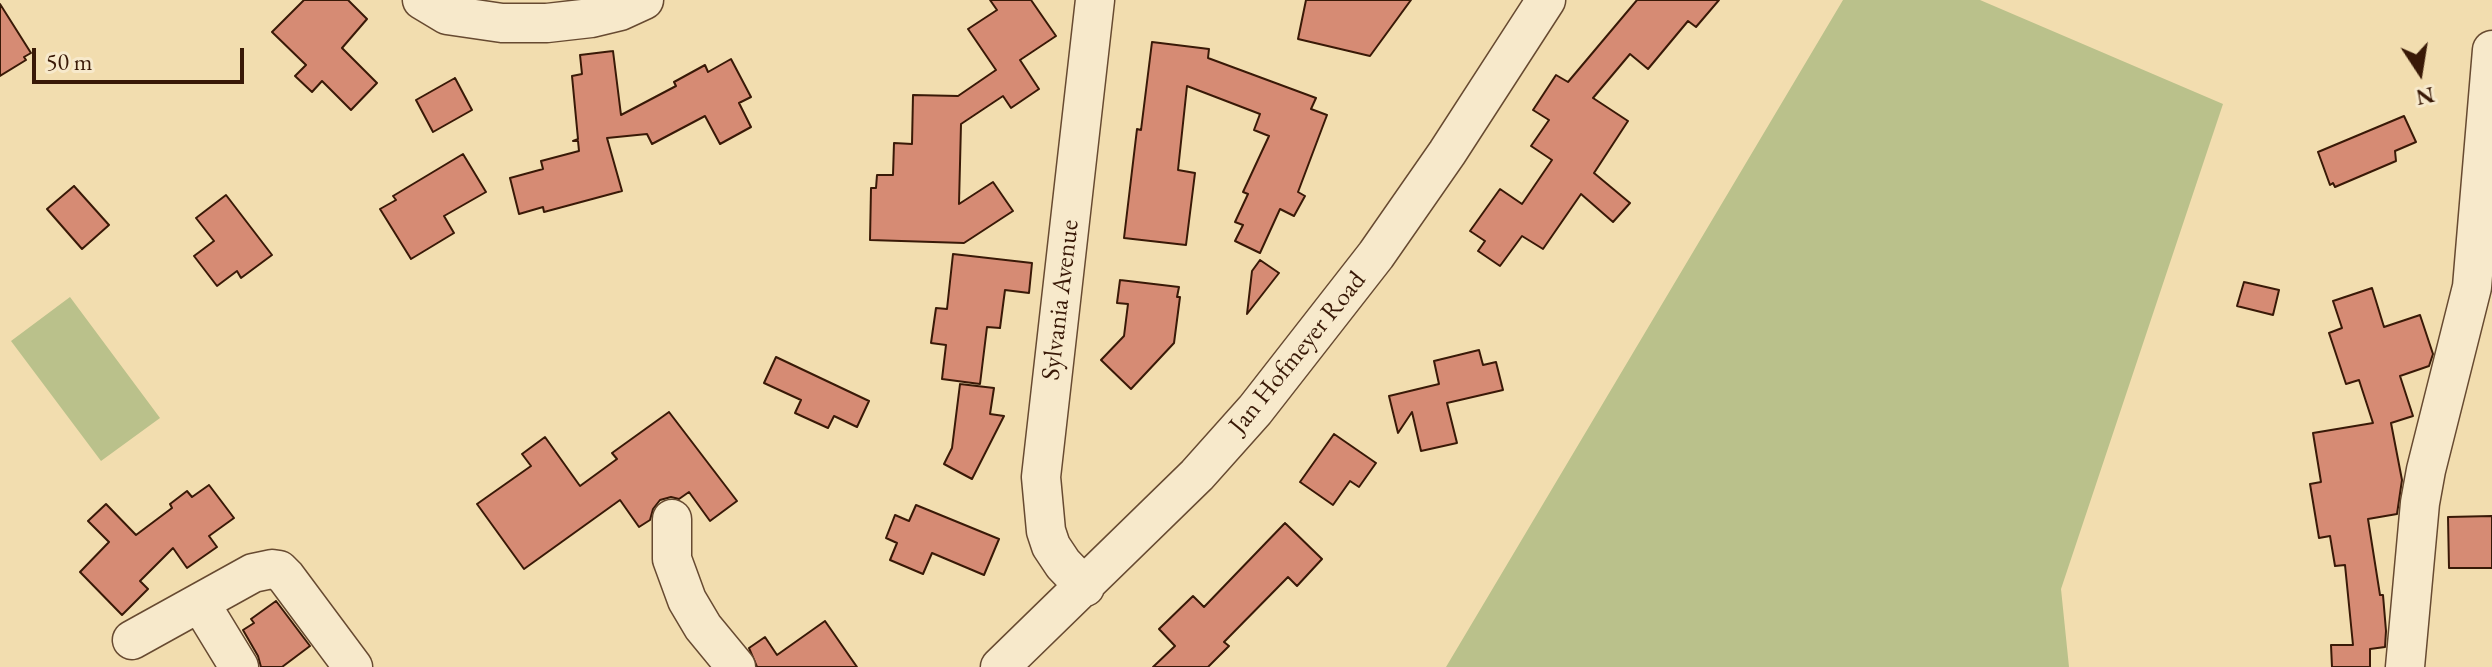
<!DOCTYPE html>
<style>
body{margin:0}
#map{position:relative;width:2492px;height:667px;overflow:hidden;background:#f2ddaf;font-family:"EB Garamond",serif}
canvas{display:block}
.north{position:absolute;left:2380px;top:32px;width:80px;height:80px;-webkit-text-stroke:6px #f7e9cb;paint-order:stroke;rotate:168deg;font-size:22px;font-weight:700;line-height:32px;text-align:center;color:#391907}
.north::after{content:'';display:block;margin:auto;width:28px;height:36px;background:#391907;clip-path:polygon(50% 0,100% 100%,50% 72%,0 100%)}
.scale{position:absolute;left:32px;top:48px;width:212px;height:36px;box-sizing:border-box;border:4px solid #391907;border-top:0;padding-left:10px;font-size:24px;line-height:28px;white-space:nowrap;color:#391907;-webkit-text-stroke:6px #f7e9cb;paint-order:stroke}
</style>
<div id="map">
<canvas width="2492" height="667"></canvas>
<div class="north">N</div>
<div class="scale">50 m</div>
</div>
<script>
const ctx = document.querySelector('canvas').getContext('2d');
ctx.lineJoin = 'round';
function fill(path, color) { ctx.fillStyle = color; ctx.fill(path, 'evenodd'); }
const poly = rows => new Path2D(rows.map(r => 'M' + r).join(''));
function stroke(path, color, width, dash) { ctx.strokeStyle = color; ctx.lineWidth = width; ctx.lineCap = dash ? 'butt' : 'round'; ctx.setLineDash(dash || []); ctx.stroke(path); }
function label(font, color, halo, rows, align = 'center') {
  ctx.font = font + ' "EB Garamond",serif'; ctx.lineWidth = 6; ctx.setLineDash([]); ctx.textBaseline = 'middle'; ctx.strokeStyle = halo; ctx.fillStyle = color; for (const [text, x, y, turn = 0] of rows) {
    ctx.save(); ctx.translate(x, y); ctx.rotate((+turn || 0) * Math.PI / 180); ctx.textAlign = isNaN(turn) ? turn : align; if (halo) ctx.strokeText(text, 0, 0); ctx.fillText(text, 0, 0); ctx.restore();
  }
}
const green = poly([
 [1843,0,1980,0,2223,104,2061,589,2069,667,1446,667],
 [70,297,160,418,101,461,11,341]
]);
const building = poly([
 [304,0,348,0,367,19,342,48,377,83,351,110,322,81,312,92,295,76,306,65,272,32,304,0],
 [990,0,1031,0,1056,36,1020,60,1039,89,1011,108,1003,96,961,124,959,204,993,182,1013,211,964,243,870,240,871,188,876,188,877,175,893,175,894,143,912,144,913,95,958,96,996,70,968,29,997,10,990,0],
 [1306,0,1411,0,1370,56,1298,39,1306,0],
 [1637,0,1719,0,1696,27,1688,21,1648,69,1630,54,1593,98,1628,121,1594,173,1630,203,1613,222,1581,194,1543,249,1522,236,1500,266,1478,251,1485,241,1470,231,1500,189,1522,204,1552,160,1531,146,1549,120,1533,110,1556,75,1568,82,1637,0],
 [0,4,31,53,24,57,26,60,0,76,0,4],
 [1152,42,1209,49,1208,58,1316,98,1311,109,1327,115,1298,192,1305,196,1294,216,1280,209,1260,253,1235,241,1243,225,1235,222,1248,194,1243,192,1269,136,1254,130,1260,114,1187,86,1178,170,1195,173,1186,245,1124,238,1137,129,1141,130,1152,42],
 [613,51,621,115,676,86,674,82,705,65,708,72,731,59,751,97,739,103,751,127,720,144,705,116,652,144,647,134,607,138,622,191,544,212,543,207,519,214,510,178,543,169,541,161,579,151,578,141,573,141,578,139,572,76,582,74,580,55,613,51],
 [455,78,472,110,433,132,416,100,455,78],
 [2404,116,2416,142,2395,151,2396,161,2335,187,2333,183,2330,185,2318,152,2404,116],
 [463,154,486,192,444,216,454,233,411,259,380,209,396,200,393,196,463,154],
 [74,186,109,225,82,249,47,209,74,186],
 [226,195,272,255,241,278,237,271,217,286,194,256,214,241,196,218,226,195],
 [953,254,1032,263,1029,293,1005,290,1000,328,987,327,980,384,942,379,946,345,931,343,936,308,947,309,953,254],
 [1260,260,1279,273,1247,314,1252,271,1260,260],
 [1120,280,1179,287,1177,297,1180,297,1174,343,1131,389,1101,360,1124,336,1128,304,1117,303,1120,280],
 [2244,282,2279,290,2273,315,2237,306,2244,282],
 [2372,288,2384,327,2420,315,2433,354,2429,366,2400,376,2413,416,2391,423,2402,480,2397,514,2368,519,2380,595,2383,595,2386,631,2385,647,2370,649,2370,667,2332,667,2331,645,2353,645,2345,565,2335,566,2330,536,2319,538,2310,484,2321,482,2313,433,2373,423,2359,380,2346,384,2329,333,2342,328,2333,301,2372,288],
 [1479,350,1483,365,1496,362,1503,390,1447,403,1457,443,1421,451,1412,412,1398,433,1389,396,1439,384,1434,361,1479,350],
 [776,357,869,401,857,427,834,416,828,428,795,413,801,400,764,383,776,357],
 [960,384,994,388,990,414,1004,416,972,479,944,464,952,448,960,384],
 [669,412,737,501,710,521,689,492,679,499,671,497,660,500,653,509,650,520,639,527,620,500,524,569,477,504,531,466,522,454,545,437,580,486,617,459,612,453,669,412],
 [1334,434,1376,463,1359,487,1350,481,1333,505,1300,482,1334,434],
 [209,485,234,518,209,536,217,547,187,568,173,548,140,581,148,589,122,615,80,572,109,542,88,521,106,504,136,535,172,508,170,504,187,491,192,497,209,485],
 [916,505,999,539,984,575,932,553,923,574,890,560,897,543,886,538,895,515,909,521,916,505],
 [2492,516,2492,568,2449,568,2448,517,2492,516],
 [1285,523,1322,559,1297,586,1288,577,1224,642,1229,646,1208,667,1153,667,1175,646,1159,629,1193,596,1204,607,1285,523],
 [276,601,310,646,282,667,261,667,258,656,243,630,254,623,251,619,276,601],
 [825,621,857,667,757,667,749,648,765,637,777,655,825,621]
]);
const minor = poly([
 [422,0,447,15,502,23,547,23,591,18,620,11,644,0],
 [672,519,672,559,687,600,703,627,736,667],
 [1085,587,1063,564,1051,546,1046,531,1041,477,1095,0],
 [200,603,239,667],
 [132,640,253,573,272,569,279,570,286,577,353,667],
 [1000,667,1197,475,1255,410,1376,255,1447,153,1546,0],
 [2405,667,2420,503,2426,470,2472,287,2492,50]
]);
const streetNames = [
 ["Sylvania Avenue",1061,300,-83],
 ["Jan Hofmeyer Road",1298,353,-51]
];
fill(green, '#bac18b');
fill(building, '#d68b74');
stroke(building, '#391907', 2);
stroke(minor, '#674a31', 41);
stroke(minor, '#f7e9cb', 38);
label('26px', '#391907', '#f7e9cb', streetNames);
</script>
